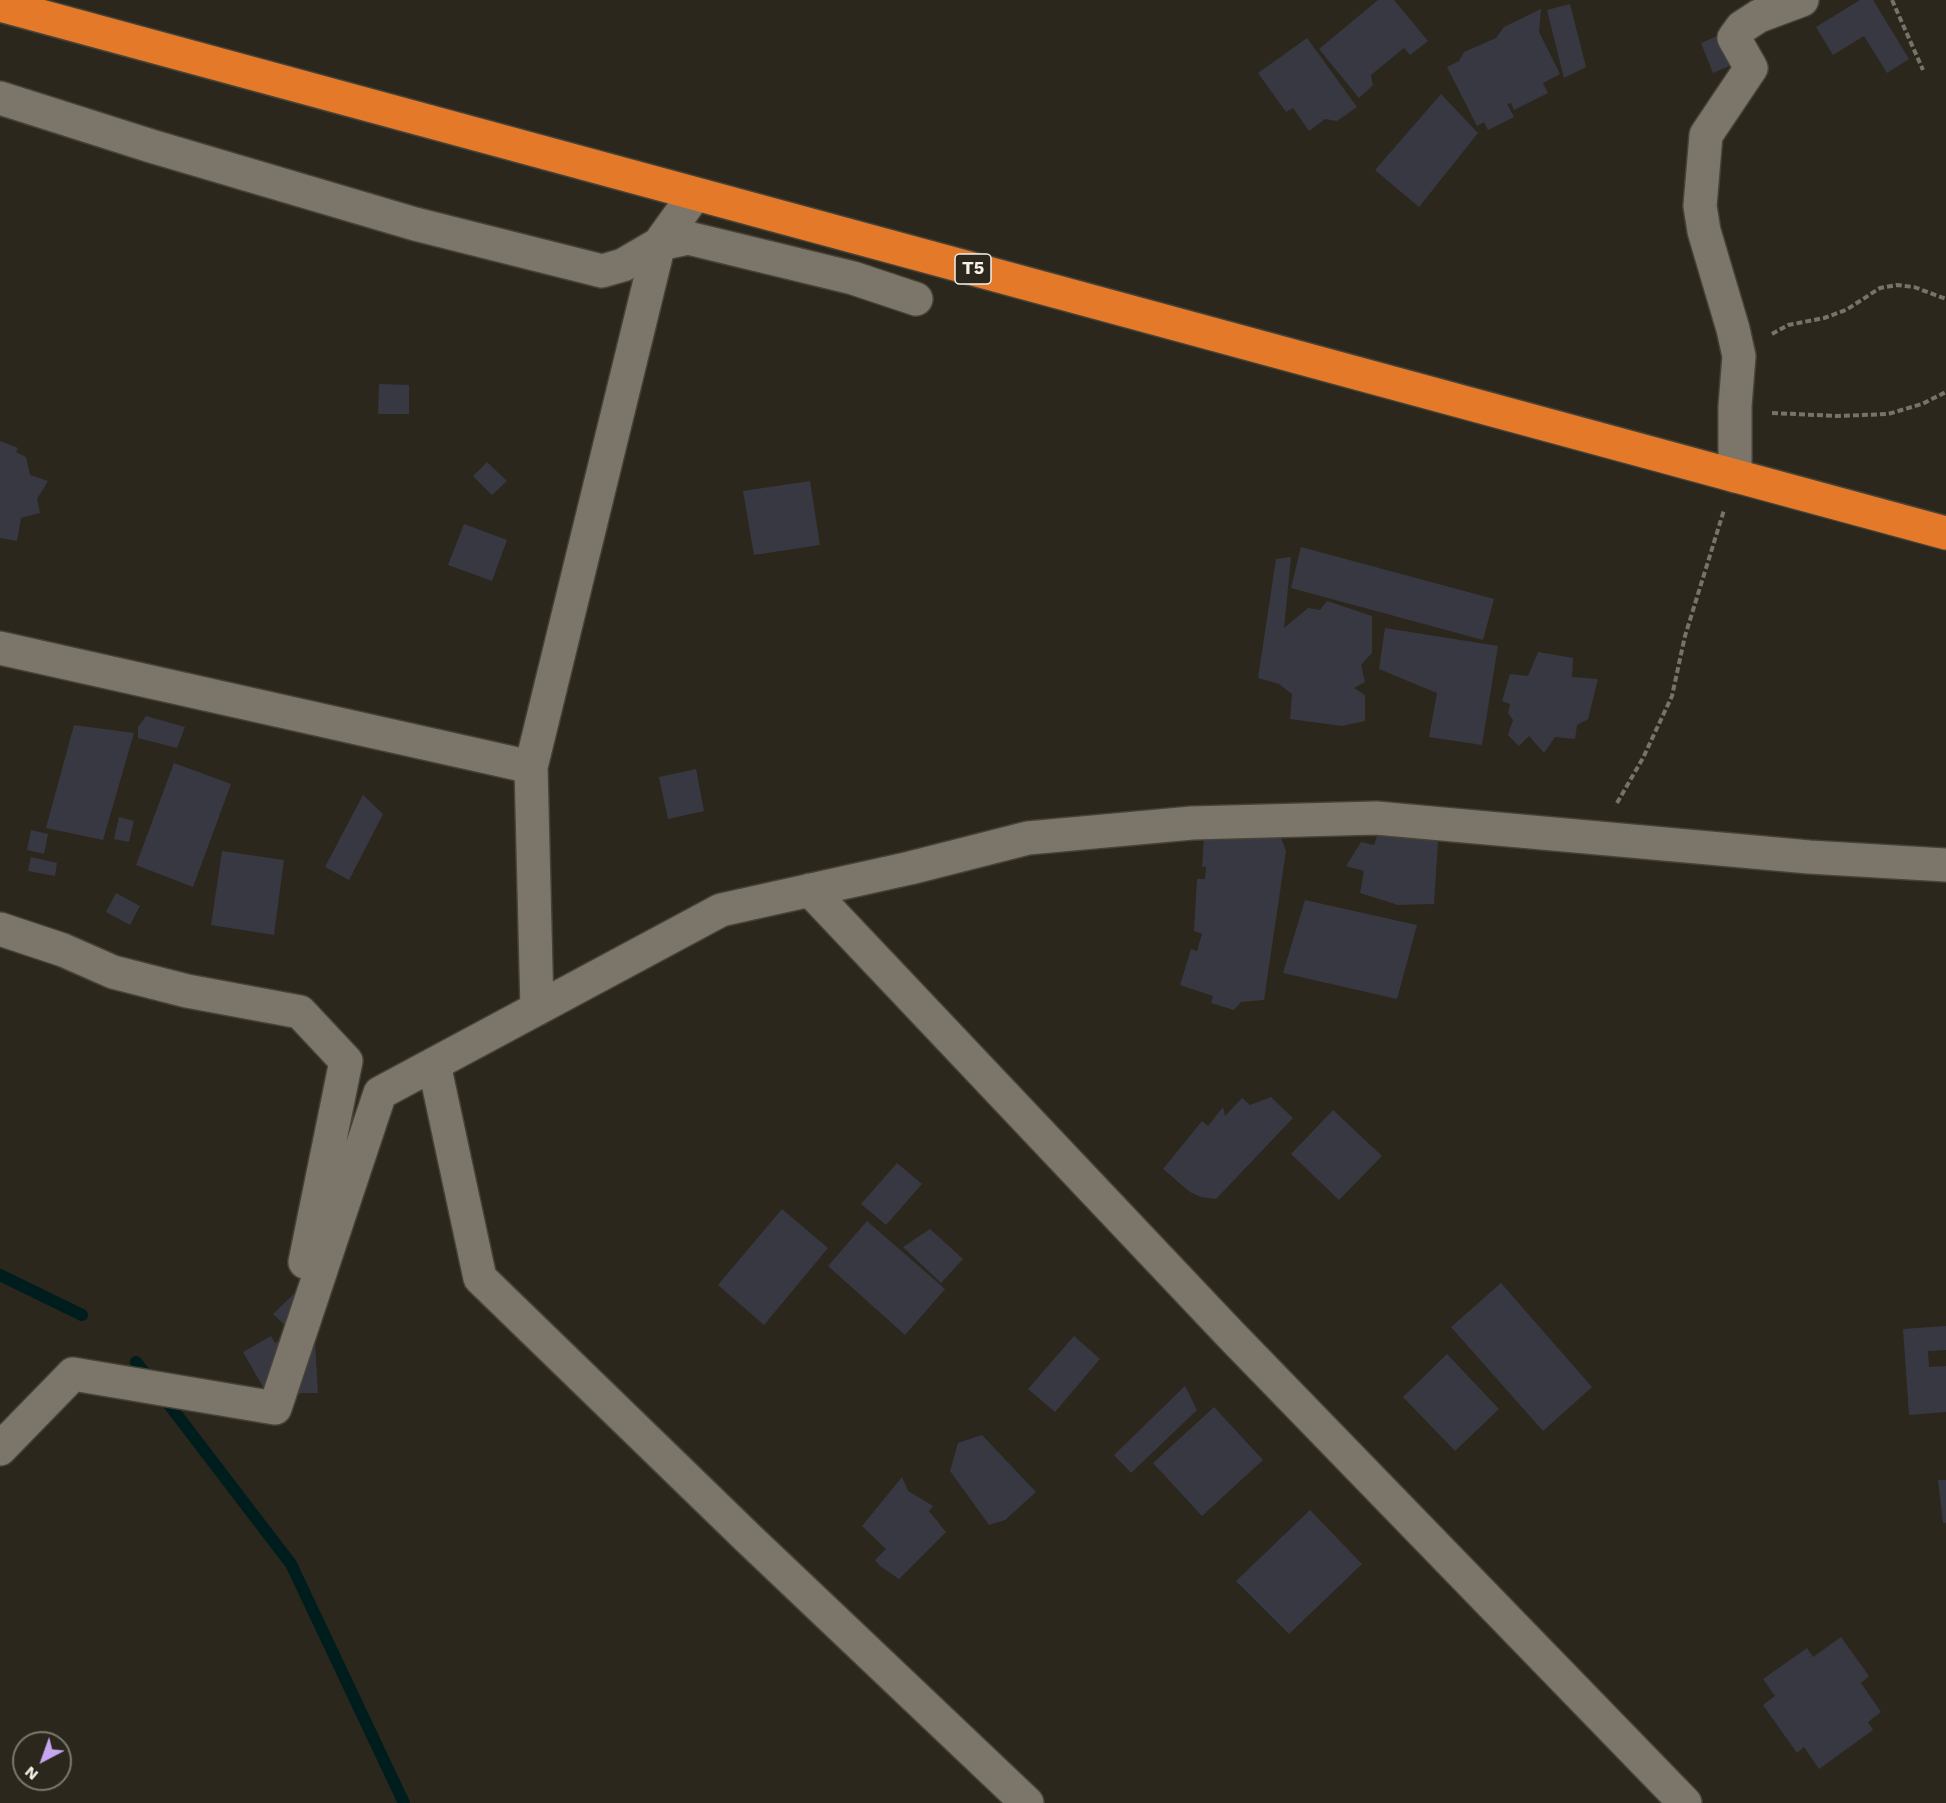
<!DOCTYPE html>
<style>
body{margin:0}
#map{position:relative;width:1946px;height:1803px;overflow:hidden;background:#2b271c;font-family:"Work Sans",sans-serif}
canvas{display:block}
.north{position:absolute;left:12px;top:1731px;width:60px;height:60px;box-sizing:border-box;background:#2b271c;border:2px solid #7b786e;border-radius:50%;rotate:221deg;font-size:16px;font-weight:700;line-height:24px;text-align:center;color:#f4f1ea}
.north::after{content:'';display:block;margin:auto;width:21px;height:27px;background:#c7a6ef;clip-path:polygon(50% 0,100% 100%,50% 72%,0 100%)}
</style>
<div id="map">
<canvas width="1946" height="1803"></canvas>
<div class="north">N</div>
</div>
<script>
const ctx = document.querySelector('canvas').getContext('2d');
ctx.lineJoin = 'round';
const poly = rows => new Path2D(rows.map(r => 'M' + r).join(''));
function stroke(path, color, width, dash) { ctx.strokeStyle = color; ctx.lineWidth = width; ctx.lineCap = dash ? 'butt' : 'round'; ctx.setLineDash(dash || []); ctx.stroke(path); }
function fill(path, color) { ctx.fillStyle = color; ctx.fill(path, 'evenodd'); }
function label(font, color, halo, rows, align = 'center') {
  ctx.font = font + ' "Work Sans",sans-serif'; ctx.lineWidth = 5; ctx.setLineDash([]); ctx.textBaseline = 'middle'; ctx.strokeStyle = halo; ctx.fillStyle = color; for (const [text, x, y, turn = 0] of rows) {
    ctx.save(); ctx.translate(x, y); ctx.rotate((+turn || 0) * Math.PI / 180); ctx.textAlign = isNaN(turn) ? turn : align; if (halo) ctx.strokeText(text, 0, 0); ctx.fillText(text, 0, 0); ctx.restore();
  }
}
const stream = poly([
 [0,1275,82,1315],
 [136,1362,150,1380],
 [161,1394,291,1564,404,1803]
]);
const building = poly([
 [1378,0,1394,0,1428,41,1410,55,1404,48,1371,75,1373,85,1359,98,1319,49],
 [1860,0,1873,0,1909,59,1887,73,1864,36,1833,55,1816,27],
 [1570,4,1586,67,1564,78,1547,10],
 [1541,9,1539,32,1560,74,1543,83,1548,93,1514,110,1511,103,1507,104,1514,117,1488,130,1484,122,1477,126,1447,67,1459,61,1464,52,1496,38,1504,27],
 [1722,34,1734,64,1713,73,1701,43],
 [1307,38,1357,107,1337,121,1325,119,1309,131,1293,108,1286,112,1258,73],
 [1441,94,1478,133,1419,207,1375,170],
 [379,384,409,385,409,414,378,414],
 [0,441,18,448,16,452,26,457,30,475,48,481,37,499,40,513,21,518,17,541,0,538],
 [487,462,507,481,492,495,473,476],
 [810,481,820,545,754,555,743,491],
 [464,524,507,540,492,581,448,565],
 [1301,547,1494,599,1483,640,1291,588],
 [1291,557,1284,628,1308,608,1320,610,1327,601,1372,616,1372,653,1361,665,1365,682,1354,688,1365,695,1365,721,1342,726,1290,719,1292,694,1279,684,1258,678,1276,559],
 [1385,628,1498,646,1482,745,1429,737,1437,693,1379,669],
 [1538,652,1573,658,1572,677,1598,679,1588,719,1577,725,1575,739,1555,737,1544,753,1529,736,1519,746,1508,735,1513,720,1508,713,1510,704,1502,701,1510,674,1528,676],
 [146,716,185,727,177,748,138,738,138,727],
 [74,725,134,733,103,840,46,828],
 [174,763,231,784,193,887,136,865],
 [696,769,704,811,668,819,659,777],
 [363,795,383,814,349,880,325,867],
 [119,817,134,821,129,842,114,839],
 [1383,819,1438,842,1434,904,1398,905,1360,893,1364,871,1346,866,1361,842,1374,845],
 [1205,823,1280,835,1286,851,1264,1000,1241,1002,1234,1010,1211,1003,1213,996,1180,985,1191,949,1197,951,1202,934,1194,931,1197,879,1205,879,1206,866,1202,867],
 [31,830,48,834,44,854,27,850],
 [222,851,284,860,274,935,211,925],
 [31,857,57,863,55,876,28,871],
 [116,893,140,906,130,925,106,912],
 [1305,900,1417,925,1397,999,1283,973],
 [1271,1097,1293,1118,1216,1199,1201,1197,1190,1192,1163,1169,1202,1121,1208,1126,1223,1107,1225,1116,1242,1098,1250,1105],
 [1333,1110,1382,1156,1339,1200,1291,1154],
 [897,1163,922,1184,886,1225,861,1204],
 [782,1209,828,1248,764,1325,718,1285],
 [867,1221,945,1289,905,1335,828,1266],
 [930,1229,963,1259,941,1283,903,1247],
 [1501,1283,1592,1387,1543,1431,1451,1327],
 [298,1290,286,1326,273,1314],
 [1946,1326,1946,1350,1928,1351,1929,1367,1946,1366,1946,1412,1909,1415,1903,1329],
 [296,1330,303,1341,315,1341,318,1393,301,1393,275,1408,243,1352,271,1336,275,1343],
 [1074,1336,1100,1359,1055,1412,1028,1389],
 [1447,1354,1499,1409,1455,1451,1403,1397],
 [1185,1386,1197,1410,1131,1473,1114,1455],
 [1214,1407,1263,1460,1202,1516,1153,1463],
 [982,1435,1036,1492,1005,1520,989,1525,950,1471,958,1443],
 [902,1477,908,1491,933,1506,929,1511,946,1532,899,1579,880,1566,875,1560,886,1549,862,1526],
 [1938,1480,1946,1480,1946,1523,1943,1523],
 [1310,1510,1362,1564,1289,1634,1236,1581],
 [1841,1637,1869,1676,1861,1683,1881,1712,1868,1722,1873,1730,1819,1769,1804,1747,1797,1753,1763,1705,1775,1696,1763,1679,1807,1648,1813,1657]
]);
const path = poly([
 [1892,0,1923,70],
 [1772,334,1788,325,1824,318,1846,310,1880,288,1897,285,1914,287,1946,299],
 [1772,413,1837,416,1888,414,1922,404,1946,392],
 [1617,803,1643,758,1672,696,1685,636,1724,510]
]);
const minor = poly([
 [0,98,151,146,415,224,602,271,623,265,659,244,688,238,853,278,916,299],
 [1735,476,1735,406,1739,356,1733,329,1704,231,1700,206,1706,135,1751,68,1734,38,1742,27,1759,16,1802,0],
 [0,648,531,767],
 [810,890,1230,1334,1685,1803],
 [0,929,63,950,113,972,187,991,300,1012,346,1061,305,1262],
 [537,1009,531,767,659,244,695,194],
 [434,1064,480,1278,749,1539,1027,1803],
 [0,1449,73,1374,275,1408,380,1093,721,910,910,868,1028,838,1192,823,1376,818,1809,857,1946,865]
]);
const highway = poly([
 [0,5,1946,533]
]);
const shields = [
 [973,269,36]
];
const shieldNames = [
 ["T5",973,269]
];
stroke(stream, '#001d1e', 12);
fill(building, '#383843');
stroke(minor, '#454238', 36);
stroke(highway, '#454238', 36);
stroke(path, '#767369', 4, [6, 3]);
stroke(minor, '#7c766a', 33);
stroke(highway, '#e37929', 33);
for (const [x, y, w] of shields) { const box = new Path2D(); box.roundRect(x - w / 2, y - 15, w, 30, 4.5); ctx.fillStyle = '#2b271c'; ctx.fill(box); stroke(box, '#f4f1ea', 1.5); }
label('bold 18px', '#f4f1ea', null, shieldNames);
</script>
